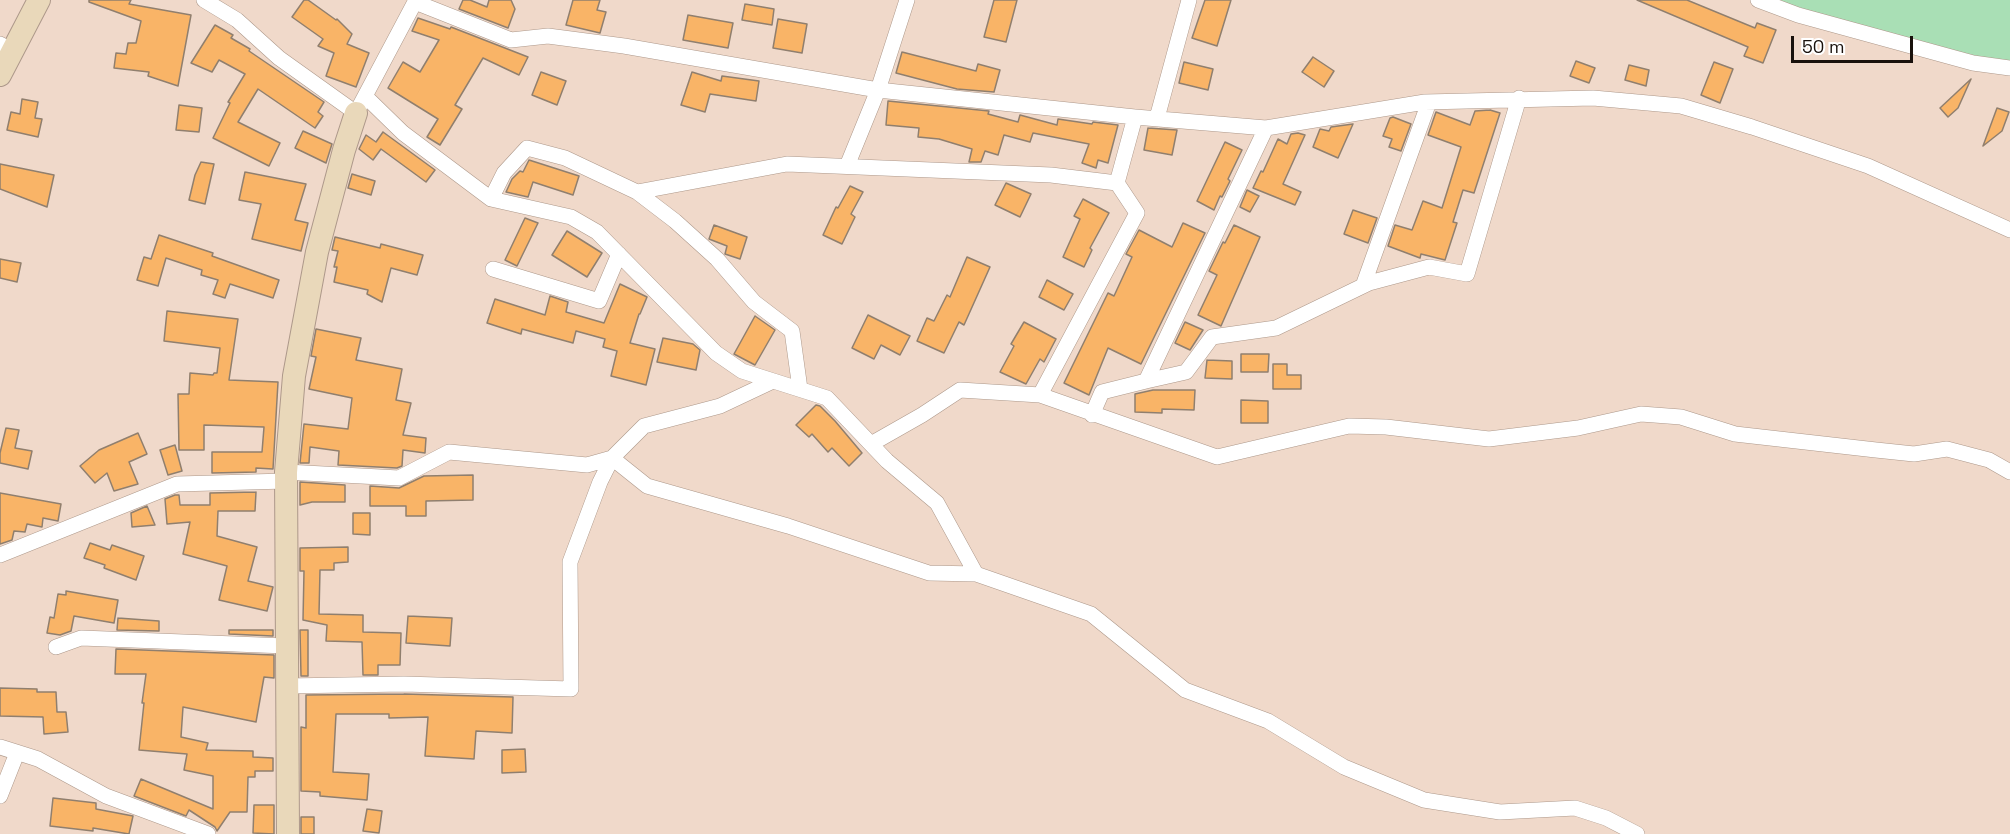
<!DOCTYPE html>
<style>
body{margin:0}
#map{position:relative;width:2010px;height:834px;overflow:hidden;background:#f0d9ca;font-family:"Space Grotesk",sans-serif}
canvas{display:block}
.scale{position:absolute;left:1791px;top:36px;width:122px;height:27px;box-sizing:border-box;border:3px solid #19110c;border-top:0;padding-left:8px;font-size:18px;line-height:21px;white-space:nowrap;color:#19110c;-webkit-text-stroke:4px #fff;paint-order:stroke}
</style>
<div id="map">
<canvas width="2010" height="834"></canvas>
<div class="scale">50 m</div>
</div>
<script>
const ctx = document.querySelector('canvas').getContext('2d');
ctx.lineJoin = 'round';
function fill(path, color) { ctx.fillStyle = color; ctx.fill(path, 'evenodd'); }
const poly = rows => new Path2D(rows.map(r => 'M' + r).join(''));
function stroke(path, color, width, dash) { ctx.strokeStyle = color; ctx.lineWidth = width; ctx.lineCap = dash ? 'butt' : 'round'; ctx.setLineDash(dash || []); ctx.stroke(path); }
const green = poly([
 [1758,0,2010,0,2010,68]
]);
const building = poly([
 [89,0,131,0,129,4,191,15,178,86,148,76,149,72,114,68,116,53,126,54,128,43,136,43,141,21,89,2,89,0],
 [304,0,308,0,336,20,337,19,352,34,347,44,369,53,356,87,326,76,334,53,318,46,323,39,292,17,304,0],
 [463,0,470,0,487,7,489,0,511,0,515,9,508,28,459,9,463,0],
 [573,0,600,0,597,10,606,12,600,33,566,25,573,0],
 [994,0,1017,0,1006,42,984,37,994,0],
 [1205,0,1231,0,1217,46,1192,38,1205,0],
 [1637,0,1687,0,1755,28,1757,23,1776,30,1763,63,1744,56,1748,47,1637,0],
 [745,4,774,9,772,25,742,20,745,4],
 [688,15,733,23,728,48,683,40,688,15],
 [418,18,450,29,451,27,528,57,519,75,483,58,455,105,462,109,440,145,427,137,438,119,388,88,403,62,420,72,439,40,412,31,418,18],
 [778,19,807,24,802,53,773,48,778,19],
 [215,25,233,35,231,38,250,49,249,51,324,102,318,112,323,116,315,128,258,89,238,122,280,143,269,166,213,138,230,103,228,102,245,74,219,60,212,72,191,63,215,25],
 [902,52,976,71,978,64,1000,70,994,92,957,89,896,73,902,52],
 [1313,57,1334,71,1324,87,1302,72,1313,57],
 [1576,61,1595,68,1589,83,1570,76,1576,61],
 [1184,62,1213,69,1208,90,1179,83,1184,62],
 [1714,62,1733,69,1720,103,1701,95,1714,62],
 [1629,65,1649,70,1646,86,1625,80,1629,65],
 [541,72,566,81,557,105,532,95,541,72],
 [692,72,721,81,722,76,759,81,756,101,710,94,705,112,681,105,692,72],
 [1971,79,1958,108,1948,117,1940,108,1971,79],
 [22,99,38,102,35,118,42,119,38,137,7,130,11,112,20,114,22,99],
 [888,101,989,111,988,114,1018,122,1020,115,1057,125,1058,119,1092,124,1093,122,1118,125,1108,163,1098,160,1096,168,1082,163,1089,144,1033,133,1030,142,1004,135,998,155,985,151,981,162,969,162,972,149,939,139,918,137,919,128,886,125,888,101],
 [179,105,202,108,199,132,176,130,179,105],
 [1997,108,2009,112,2002,131,1983,146,1997,108],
 [1490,110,1500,113,1474,193,1463,190,1453,222,1457,223,1445,260,1421,254,1420,258,1388,246,1395,225,1412,230,1423,201,1442,208,1461,147,1428,135,1436,112,1470,125,1475,111,1490,110],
 [1393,117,1411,124,1401,151,1389,147,1392,139,1383,136,1390,118,1393,117],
 [1353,124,1338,158,1313,147,1320,129,1329,131,1331,127,1353,124],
 [1148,128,1177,130,1172,155,1144,150,1148,128],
 [303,131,332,144,326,163,295,148,303,131],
 [383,132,435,170,426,182,381,149,373,160,359,149,366,135,376,142,383,132],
 [1298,133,1305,135,1283,184,1301,192,1295,205,1253,188,1261,171,1263,172,1278,139,1287,144,1291,134,1298,133],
 [1225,142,1242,150,1228,179,1230,181,1222,197,1220,196,1214,210,1197,201,1225,142],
 [529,160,579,176,573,195,533,182,528,197,506,192,512,179,520,171,523,172,529,160],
 [201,162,214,164,205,204,189,200,195,175,201,162],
 [0,164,54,175,47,207,0,189,0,164],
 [245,172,306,184,295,220,308,223,301,251,252,239,261,204,239,200,245,172],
 [352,174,375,181,371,195,348,188,352,174],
 [1006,183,1031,194,1020,217,995,205,1006,183],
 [850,186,863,192,851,214,855,217,842,244,823,235,836,207,838,208,850,186],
 [1247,190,1259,196,1250,212,1240,207,1247,190],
 [1083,199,1109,213,1090,248,1092,250,1084,267,1063,257,1080,219,1074,216,1083,199],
 [1353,210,1377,218,1368,243,1344,234,1353,210],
 [525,218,538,223,517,266,505,260,525,218],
 [1183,223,1205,233,1141,364,1108,348,1089,395,1064,383,1108,293,1114,296,1132,257,1126,254,1139,230,1172,247,1183,223],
 [714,225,747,237,740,259,725,254,727,246,709,239,714,225],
 [1234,225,1260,237,1221,326,1198,315,1217,275,1209,271,1223,242,1225,243,1234,225],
 [567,231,602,253,587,277,552,255,567,231],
 [159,235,213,253,212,256,279,280,273,298,230,284,225,298,213,294,218,280,201,275,202,270,166,258,158,286,137,280,144,257,151,259,159,235],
 [335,237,380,248,381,244,423,255,417,275,391,268,382,302,367,294,368,290,334,282,337,267,334,267,338,251,332,250,335,237],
 [967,257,990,267,964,325,959,322,944,353,917,341,927,318,934,321,947,295,950,297,967,257],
 [0,259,21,263,17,282,0,278,0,259],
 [1047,280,1073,294,1064,310,1039,297,1047,280],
 [620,284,647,297,640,314,639,314,630,343,655,349,646,385,611,376,617,351,603,347,605,339,576,331,573,343,522,329,521,334,487,323,495,299,545,315,550,296,568,302,566,312,604,323,620,284],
 [167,311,238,319,229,380,278,382,273,469,256,468,256,472,212,473,212,452,262,452,264,427,204,425,204,450,179,450,178,394,189,394,190,373,213,375,214,373,217,373,220,348,164,341,167,311],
 [868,315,910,336,900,355,881,345,874,359,852,348,868,315],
 [755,316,775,330,755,365,734,354,755,316],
 [1024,322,1056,339,1044,362,1040,359,1026,384,1000,372,1014,346,1011,344,1024,322],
 [1185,322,1203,330,1190,350,1175,343,1185,322],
 [316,329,361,338,356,360,402,369,396,400,411,403,403,435,426,438,425,453,403,450,402,466,397,468,338,465,339,451,310,447,309,463,300,463,304,424,348,429,352,398,309,389,316,357,311,356,316,329],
 [663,338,693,344,700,350,696,370,657,362,663,338],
 [1241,354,1269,354,1268,372,1241,372,1241,354],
 [1207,360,1232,361,1232,379,1205,378,1207,360],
 [1273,364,1287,364,1287,375,1301,375,1301,389,1273,389,1273,364],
 [1153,390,1195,390,1194,410,1162,409,1162,413,1135,412,1135,394,1153,390],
 [1241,400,1268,401,1268,423,1241,423,1241,400],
 [816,405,820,406,835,421,862,453,849,466,832,448,828,452,812,434,809,437,796,425,816,405],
 [6,428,19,430,15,448,32,451,28,469,0,463,0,453,6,428],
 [138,433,147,454,129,462,138,484,114,491,107,473,95,483,80,466,99,450,138,433],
 [175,445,182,471,168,475,160,450,175,445],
 [473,475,473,500,426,501,426,516,406,516,406,506,370,506,370,486,399,488,424,476,473,475],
 [300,482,345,485,345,502,312,502,300,505,300,482],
 [256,492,255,511,218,511,217,536,257,547,248,581,273,587,267,611,219,600,227,566,183,554,190,522,167,524,165,499,175,495,179,495,180,505,210,505,210,493,256,492],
 [0,493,61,504,58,521,43,518,42,527,27,524,25,532,14,531,12,540,0,544,0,493],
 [147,506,155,525,132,527,131,513,147,506],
 [353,513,370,513,370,535,353,534,353,513],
 [90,543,110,550,112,545,144,556,136,580,104,568,105,565,84,558,90,543],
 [348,547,348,562,334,563,334,570,320,570,319,614,363,615,363,632,401,633,400,665,378,665,378,675,363,675,362,642,326,641,327,625,303,620,304,571,300,571,300,548,348,547],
 [66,591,118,600,114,623,74,616,71,631,60,635,47,633,50,617,54,618,58,594,66,595,66,591],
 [408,616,452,618,450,646,406,643,408,616],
 [118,618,159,621,159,631,117,630,118,618],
 [229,630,273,630,273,636,229,634,229,630],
 [300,630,308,630,308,676,301,676,300,630],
 [116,649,274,655,274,678,264,677,256,722,183,707,181,737,208,743,206,750,253,751,253,757,273,758,273,771,255,771,255,777,248,777,247,812,230,812,217,831,215,827,189,810,186,816,134,796,141,779,213,809,213,776,184,770,187,754,139,750,144,703,142,703,146,674,115,674,116,649],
 [0,688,37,689,37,692,56,692,57,712,66,712,68,732,44,734,43,717,0,716,0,688],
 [404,694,513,697,512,733,476,731,474,759,425,756,428,717,389,718,389,714,336,714,333,772,369,774,367,800,320,796,320,792,301,791,301,727,306,728,306,695,404,694],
 [525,749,526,772,502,773,502,750,525,749],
 [53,798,96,803,96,809,133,816,129,834,93,828,93,831,50,826,53,798],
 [254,805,274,805,274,834,253,833,254,805],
 [367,809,382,811,379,833,363,831,367,809],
 [301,817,314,817,314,834,301,834,301,817]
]);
const street = poly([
 [204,0,237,20,279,58,356,113,416,0],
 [1758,0,1798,15,1973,63,2010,68],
 [415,2,511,40,548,36,624,46,878,90,1135,117,1266,128,1425,102,1593,98,1681,106,1752,127,1868,166,2010,230],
 [0,44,13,51],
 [365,96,403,133,491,199,571,217,597,232,716,353,742,371,827,398,887,461,937,503,976,574],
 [1157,118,1189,0],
 [847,166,878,90,907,0],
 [1117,183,1135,117],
 [637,192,787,164,1051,175,1117,183,1137,213,1040,395],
 [491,199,504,173,527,148,565,158,637,192,675,221,717,259,754,302,792,331,800,389],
 [493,269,599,301,619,254],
 [1363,286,1429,102],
 [1146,381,1186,372,1212,337,1276,328,1369,283,1429,267,1467,274,1519,98],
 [1092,415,1102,392,1146,381,1266,128],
 [871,444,922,415,960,390,1040,395,1217,457,1349,426,1386,427,1489,439,1578,428,1641,414,1681,417,1735,434,1876,450,1914,454,1947,449,1989,460,2010,472],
 [286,472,399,478,449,452,587,465,612,458,647,486,788,526,929,573,976,574,1091,614,1185,690,1268,721,1344,767,1424,800,1500,812,1575,808,1606,818,1637,834],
 [0,555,177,484,286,481],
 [56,647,81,638,286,646],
 [286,686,404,684,571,689,570,562,600,482,612,458,644,426,720,406,773,381],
 [0,747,38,759,106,796,208,834],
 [0,796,17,753]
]);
const secondary = poly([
 [0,75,39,0],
 [288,834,286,472,294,376,317,252,344,150,356,113]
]);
fill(green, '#a9dfb5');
fill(building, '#f9b467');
stroke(building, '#907f6e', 1.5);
stroke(street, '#ad988a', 16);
stroke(secondary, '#ad988a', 24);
stroke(street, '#fff', 15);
stroke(secondary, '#e9d8ba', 22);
</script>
